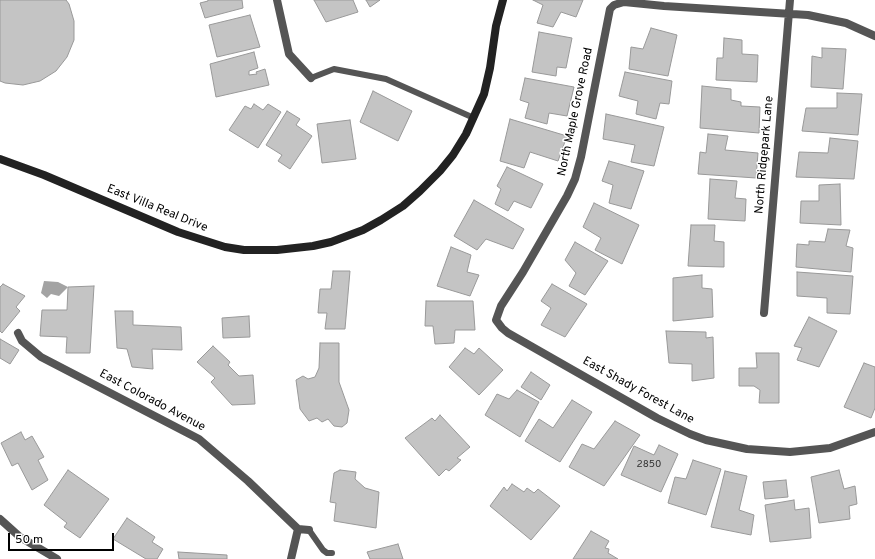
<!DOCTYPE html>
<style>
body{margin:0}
#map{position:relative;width:875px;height:559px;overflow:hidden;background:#fff;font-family:Overpass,sans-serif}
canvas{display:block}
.scale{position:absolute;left:8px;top:533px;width:106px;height:18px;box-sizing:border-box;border:2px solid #000;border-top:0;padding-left:5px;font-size:12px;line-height:14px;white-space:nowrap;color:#000;-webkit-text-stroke:3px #fff;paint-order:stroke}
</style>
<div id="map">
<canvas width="875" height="559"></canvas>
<div class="scale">50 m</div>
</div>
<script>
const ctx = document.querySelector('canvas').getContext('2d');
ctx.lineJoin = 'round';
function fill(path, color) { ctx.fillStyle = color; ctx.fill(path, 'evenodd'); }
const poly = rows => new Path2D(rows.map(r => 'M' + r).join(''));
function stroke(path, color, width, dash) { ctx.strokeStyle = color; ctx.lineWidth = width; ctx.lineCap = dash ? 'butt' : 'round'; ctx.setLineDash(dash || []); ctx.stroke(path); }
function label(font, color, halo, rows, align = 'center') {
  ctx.font = font + ' Overpass,sans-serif'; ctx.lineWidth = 3; ctx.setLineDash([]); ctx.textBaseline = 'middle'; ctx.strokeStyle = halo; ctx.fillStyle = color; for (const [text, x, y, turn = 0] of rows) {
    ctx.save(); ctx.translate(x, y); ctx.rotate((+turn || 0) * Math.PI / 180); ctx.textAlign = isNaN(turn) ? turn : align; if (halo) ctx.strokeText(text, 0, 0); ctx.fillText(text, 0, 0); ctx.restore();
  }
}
const water = poly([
 [44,281,58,282,68,287,59,296,51,294,47,298,41,293]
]);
const building = poly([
 [0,0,66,0,69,4,74,21,74,40,67,57,56,71,40,81,23,85,5,83,0,81,0,0],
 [208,0,242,0,243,8,205,18,200,3,208,1,208,0],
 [314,0,353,0,358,12,326,22,314,0],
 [366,0,380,0,370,7,366,0],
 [533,0,583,0,576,17,561,12,553,27,537,23,543,5,533,0],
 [250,15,260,47,217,57,209,25,250,15],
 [651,28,677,35,668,76,629,69,631,47,643,49,651,28],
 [539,32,572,38,566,68,557,67,556,76,532,72,539,32],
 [724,38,742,40,742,54,758,55,757,82,716,80,717,58,723,58,724,38],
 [822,48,846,49,843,89,811,87,812,56,822,58,822,48],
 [254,52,258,68,249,71,249,75,257,74,256,72,265,69,269,85,216,97,210,64,254,52],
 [625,72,672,81,669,104,660,103,656,119,636,114,638,101,619,96,625,72],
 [525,78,574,87,567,116,549,113,547,124,525,118,529,103,520,100,525,78],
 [702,86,731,89,731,100,741,102,741,106,760,107,759,133,700,128,702,86],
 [373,91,412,111,398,141,360,122,373,91],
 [837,93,862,94,858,135,802,131,806,108,837,108,837,93],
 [254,104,263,110,268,104,281,112,258,148,229,130,245,106,251,109,254,104],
 [287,111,300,119,296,125,312,136,290,169,278,161,282,155,266,145,287,111],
 [606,114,664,127,654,166,631,162,635,145,603,139,606,114],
 [510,119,567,136,558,161,530,152,524,168,500,161,510,119],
 [350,120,356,159,322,163,317,124,350,120],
 [708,134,728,136,725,150,758,153,756,178,698,174,700,152,706,153,708,134],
 [830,138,858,141,854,179,796,177,799,152,828,153,830,138],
 [609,161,644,171,631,209,609,203,613,185,602,181,609,161],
 [507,167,543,184,531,208,514,201,508,211,495,204,501,189,497,186,507,167],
 [710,179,737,181,735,198,746,199,745,221,708,219,710,179],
 [840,184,841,225,800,223,801,201,819,201,819,185,840,184],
 [474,200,524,229,513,249,486,239,477,250,454,236,474,200],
 [594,203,639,225,622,264,595,250,601,238,583,227,594,203],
 [691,225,715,225,714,241,724,242,724,267,688,266,691,225],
 [828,229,850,230,846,246,853,248,851,272,796,267,797,244,809,245,809,241,825,242,828,229],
 [575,242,608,261,585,295,569,286,576,273,565,260,575,242],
 [451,247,471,255,467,272,479,275,470,296,437,286,451,247],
 [333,271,350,271,345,329,325,329,327,313,318,313,320,289,331,289,333,271],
 [797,272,853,276,850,314,827,313,827,298,797,296,797,272],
 [702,275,702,288,712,289,713,317,673,321,673,278,702,275],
 [3,284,25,296,16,307,20,311,2,333,0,331,0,287,3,284],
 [552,284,587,304,565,337,541,325,551,308,541,301,552,284],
 [94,286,90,353,66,353,67,337,40,336,42,310,67,310,68,287,94,286],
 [426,301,473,301,475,330,455,330,454,343,435,344,433,326,425,326,426,301],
 [115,311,133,311,133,325,181,327,182,350,152,349,153,369,132,367,127,349,117,348,115,311],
 [249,316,250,337,223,338,222,318,249,316],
 [809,317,837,331,819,367,797,360,802,348,794,346,809,317],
 [666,331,706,332,706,338,713,337,714,378,692,381,692,364,669,363,666,331],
 [0,339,19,350,10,364,0,358,0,339],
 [320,343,339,343,339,382,349,410,347,423,342,427,334,426,328,419,322,422,317,418,309,421,300,409,296,380,303,376,308,379,315,377,319,368,320,343],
 [213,346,230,362,228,365,239,376,253,375,255,404,232,405,211,382,215,378,197,362,213,346],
 [465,348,474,354,479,348,503,370,479,395,449,367,465,348],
 [756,353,779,353,779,403,759,403,760,390,754,386,739,386,739,368,757,368,756,353],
 [864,363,875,367,875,408,871,418,844,407,864,363],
 [531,372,550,385,541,400,521,387,531,372],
 [517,390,539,402,520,437,485,415,497,394,509,399,517,390],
 [572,400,592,412,560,462,525,441,539,419,553,428,572,400],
 [440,415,470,447,457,458,461,460,449,471,446,469,439,476,405,438,432,418,435,421,440,415],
 [615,421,640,435,604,486,569,467,582,444,594,449,615,421],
 [21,432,25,440,32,436,44,457,38,460,48,480,32,490,18,463,12,466,1,443,21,432],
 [659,445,678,454,661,492,621,475,634,446,654,455,659,445],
 [693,460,721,469,706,515,668,503,675,477,686,479,693,460],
 [68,470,109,499,80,538,64,527,67,523,44,505,68,470],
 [340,470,356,472,355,479,365,488,379,492,376,528,334,521,336,503,330,502,334,473,340,470],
 [839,470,844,489,855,486,857,504,849,506,850,519,819,523,811,477,839,470],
 [725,471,747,476,739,510,754,515,751,535,711,527,725,471],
 [786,480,788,497,765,499,763,482,786,480],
 [512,484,524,492,527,488,534,493,538,489,560,506,531,540,490,506,504,487,507,491,512,484],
 [794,500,795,510,809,508,811,538,770,542,765,505,794,500],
 [127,518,155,537,152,542,163,549,157,559,146,559,113,539,127,518],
 [591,531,609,541,605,548,609,549,608,553,618,559,573,559,591,531],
 [398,544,403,559,370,559,367,552,398,544],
 [178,552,227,555,227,559,179,559,178,552]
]);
const lane = poly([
 [311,78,334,69,386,79,474,118],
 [309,530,323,550,327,553,332,553]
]);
const street = poly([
 [277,0,289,54,311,78],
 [875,36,846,23,808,15,664,6,624,2,614,5,610,9,609,14,581,157,575,179,567,196,523,272,501,306,496,320,502,328,508,333,657,418,690,434,706,440,747,449,790,452,830,448,875,432],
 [764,313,790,0],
 [18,333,22,341,41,357,199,439,248,481,298,529,291,559],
 [0,519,20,537,57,559],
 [298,529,309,530]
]);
const secondary = poly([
 [0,159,44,175,178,232,225,247,244,250,277,250,313,246,331,242,363,230,381,220,403,206,420,191,440,171,453,155,466,134,484,94,490,68,496,26,503,0]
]);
const numberNames = [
 ["2850",649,465]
];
const streetNames = [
 ["North Maple Grove Road",576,112,-78],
 ["North Ridgepark Lane",765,155,-85],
 ["East Villa Real Drive",157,209,22],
 ["East Shady Forest Lane",638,391,29],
 ["East Colorado Avenue",152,401,28]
];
fill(water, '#a3a3a3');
fill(building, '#c4c4c4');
stroke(building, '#999', 1);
stroke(lane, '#555', 6);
stroke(street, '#555', 8);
stroke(secondary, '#222', 8);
label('10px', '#313131', null, numberNames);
label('12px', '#000', '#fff', streetNames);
</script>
